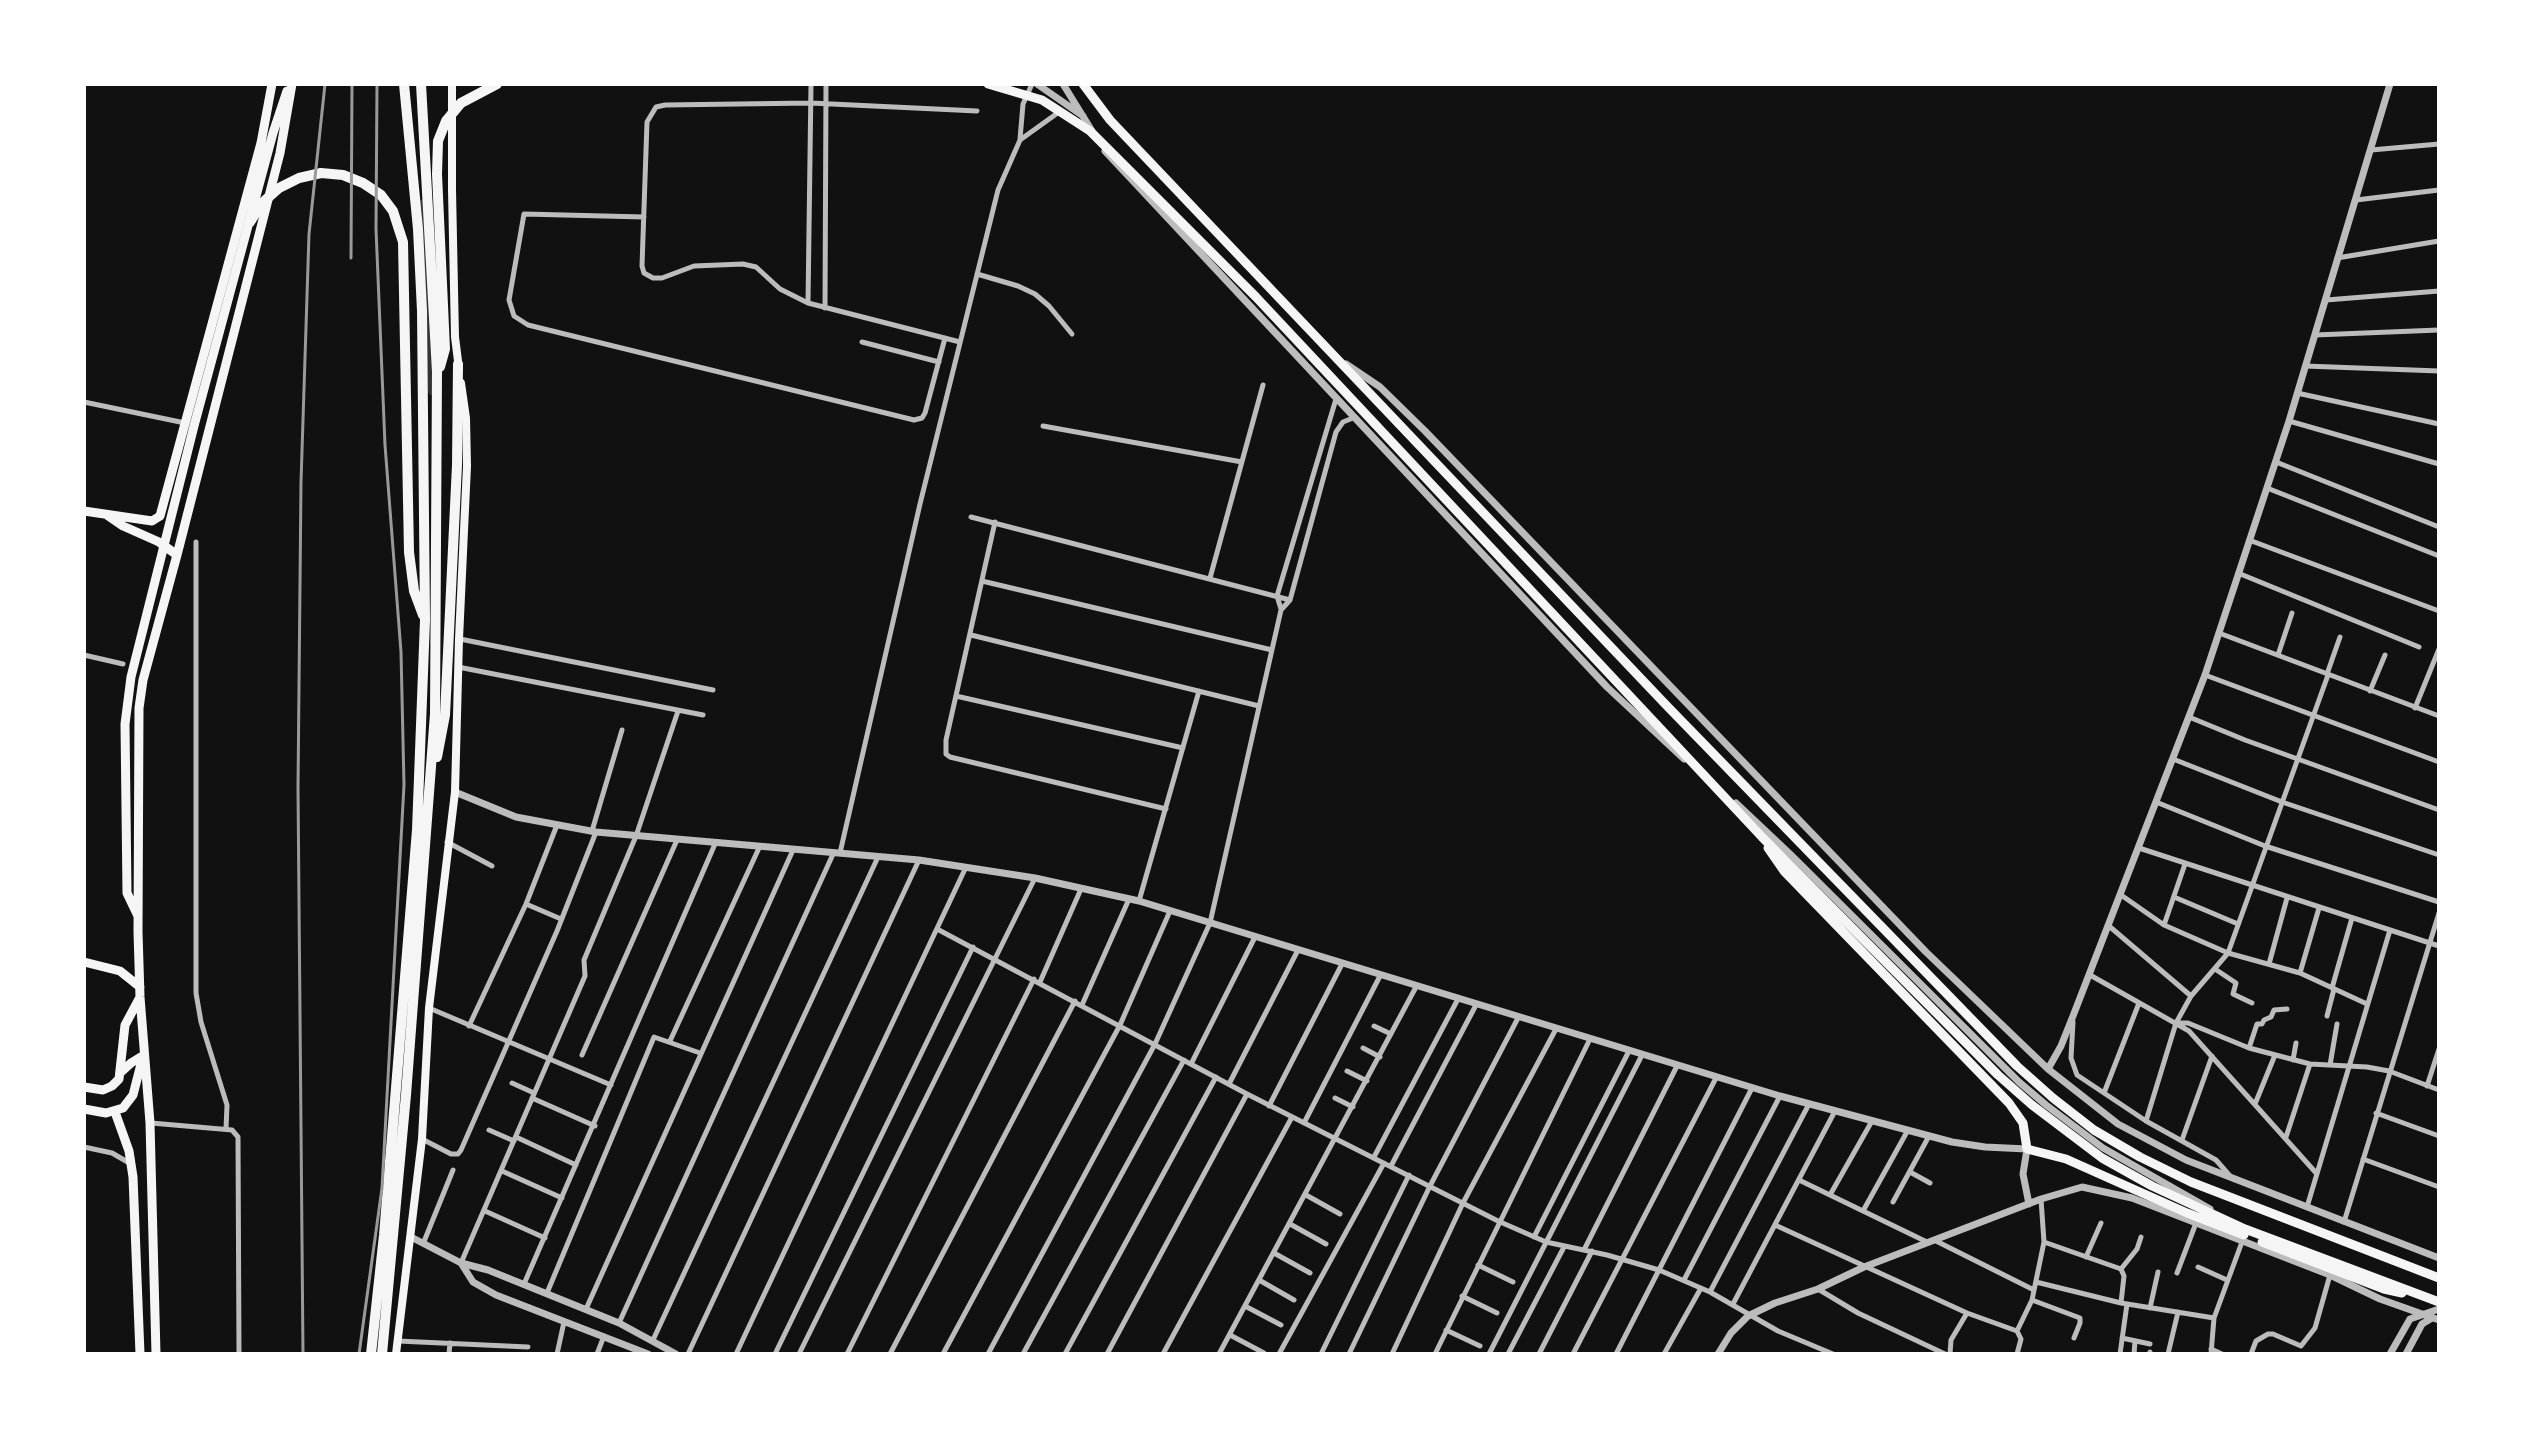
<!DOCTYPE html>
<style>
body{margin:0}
#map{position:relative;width:2523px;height:1438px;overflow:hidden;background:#111;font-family:"Varela Round",sans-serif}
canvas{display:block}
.frame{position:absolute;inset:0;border:86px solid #fff;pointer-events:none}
</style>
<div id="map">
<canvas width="2523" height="1438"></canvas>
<div class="frame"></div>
</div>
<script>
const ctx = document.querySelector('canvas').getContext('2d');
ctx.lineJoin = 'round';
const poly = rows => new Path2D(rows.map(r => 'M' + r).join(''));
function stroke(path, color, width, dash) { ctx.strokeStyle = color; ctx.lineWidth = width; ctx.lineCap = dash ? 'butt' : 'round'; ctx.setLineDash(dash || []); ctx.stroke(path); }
const canal = poly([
 [423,205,433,390]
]);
const minor = poly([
 [1020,139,1023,104,1032,84],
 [2371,150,2439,144],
 [2356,200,2439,190],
 [644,217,524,214,509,300,514,316,528,325,914,420,922,418,925,413,945,338],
 [2337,258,2439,241],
 [977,274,1018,286,1035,294,1049,306,1072,334],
 [2326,300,2439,291],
 [808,303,811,84],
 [825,308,826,84],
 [2315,335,2439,330],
 [862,342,939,362],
 [960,342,808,303,780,289,756,267,743,264,694,266,662,278,653,278,644,273,642,266,647,122,656,107,665,105,811,103,977,111],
 [2305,366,2439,371],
 [2297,393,2439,424],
 [84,402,185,423],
 [2289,421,2439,464],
 [1043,426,1242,462],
 [2276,462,2439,527],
 [2267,488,2439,556],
 [971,517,1290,600],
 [995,522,946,740,946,754,950,757,1166,809],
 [2249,540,2439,611],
 [196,542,196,993,201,1022,227,1105,226,1129],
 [2238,573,2419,647],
 [1210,578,1263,385],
 [982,581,1272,650],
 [1281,609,1277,596,1336,399],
 [2219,633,2439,716],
 [971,635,1259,706],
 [460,639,713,690],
 [84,655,123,664],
 [2278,655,2292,613],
 [458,667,703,715],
 [2327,674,2340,637],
 [2205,675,2439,762],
 [2370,691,2385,655],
 [956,696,1183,748],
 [2415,708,2439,649],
 [2189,717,2245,740,2439,810],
 [2173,759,2282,802,2439,855],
 [2156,802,2265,846,2439,902],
 [592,831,622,730],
 [447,842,492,866],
 [2139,848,2439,946],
 [840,853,920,504,998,190,1020,140,1059,112],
 [2121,895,2164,925,2228,953,2300,973,2367,1004],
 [2174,897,2238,924],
 [1139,901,1199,691],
 [526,904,561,919],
 [2164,925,2185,864],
 [2109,926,2191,996],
 [937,929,1247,1094,1498,1221,1546,1242,1607,1255,1659,1270,1710,1292,1778,1331,1833,1354],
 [2269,964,2287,898],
 [2215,969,2236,983,2233,994,2252,1003],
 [2300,973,2319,908],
 [2090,975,2189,1031,2317,1174],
 [1040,982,1081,889],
 [2332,988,2352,918],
 [1082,1005,1129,899],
 [429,1008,611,1085],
 [2327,1016,2334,989],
 [2073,1022,2071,1058,2077,1075,2146,1121,2216,1160,2230,1176],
 [2177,1023,2188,1023,2249,1048,2310,1064,2367,1067,2389,1071,2439,1090],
 [469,1026,526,904,557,825],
 [1374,1026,1391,1034],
 [670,1041,759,848],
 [1363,1048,1380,1057],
 [2249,1048,2257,1024,2262,1024,2264,1020,2271,1017,2274,1010,2287,1009],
 [582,1055,677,840],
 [2293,1060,2296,1043],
 [1191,1064,1255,937],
 [2330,1065,2337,1024],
 [1347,1071,1367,1081],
 [512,1083,534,1093],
 [1229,1084,1298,950],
 [2427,1086,2439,1049],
 [2104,1093,2139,1003],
 [532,1098,595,1126],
 [1335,1098,1353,1107],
 [2255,1104,2275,1055],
 [1269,1106,1342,964],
 [2376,1113,2439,1136],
 [2146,1121,2176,1023,2191,996,2228,953,2328,675],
 [151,1123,232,1130,238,1137,239,1354],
 [1304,1123,1380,976],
 [489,1130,514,1141],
 [516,1137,576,1165],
 [2286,1137,2310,1064],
 [422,1139,451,1154,458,1154,461,1150,557,931,596,832],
 [2182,1140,2212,1056],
 [84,1147,112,1153,131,1164],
 [1374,1157,1458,999],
 [2363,1159,2439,1187],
 [1391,1166,1476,1005],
 [502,1171,562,1198],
 [1910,1172,1930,1183],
 [1799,1180,1927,1242],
 [1306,1195,1340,1214],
 [1830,1195,1872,1121],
 [1893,1202,1929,1136],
 [2307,1207,2390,930],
 [485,1211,545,1238],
 [1863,1211,1908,1130],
 [2344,1222,2439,913],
 [1290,1224,1326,1244],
 [1775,1225,1967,1313,2017,1331],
 [1534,1237,1629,1051],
 [1936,1241,2034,1290],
 [2044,1242,2121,1269,2124,1276,2121,1303],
 [423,1244,453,1170],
 [1584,1250,1677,1066],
 [1274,1253,1310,1273],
 [2086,1257,2101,1223],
 [461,1263,585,976,584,960,636,836,678,711],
 [1478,1265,1513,1282],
 [2198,1267,2227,1280],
 [2121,1269,2137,1249,2141,1237],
 [2177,1273,2196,1223],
 [1259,1280,1294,1300],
 [1684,1280,1780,1096],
 [2036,1282,2121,1303,2214,1318],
 [524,1284,715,844],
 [1818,1289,1858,1313,1945,1354],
 [1710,1292,1809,1104],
 [547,1293,654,1037,700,1053],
 [1462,1296,1497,1313],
 [2032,1300,2080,1318,2080,1323,2074,1338],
 [1733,1304,1835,1111],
 [1245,1306,1281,1325],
 [2150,1308,2158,1272],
 [586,1309,793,850],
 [619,1323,834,852],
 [1446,1330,1480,1346],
 [1230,1335,1264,1353],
 [2122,1338,2150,1344],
 [653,1340,878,857],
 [398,1341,528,1347],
 [2211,1349,2222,1354],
 [449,1354,450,1343],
 [557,1354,564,1322],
 [597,1354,604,1336],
 [688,1354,919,860],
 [736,1354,966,867],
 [775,1354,973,947],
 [799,1354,1035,878],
 [847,1354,1034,979],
 [890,1354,1075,1001],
 [943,1354,1120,1025,1170,911],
 [988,1354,1155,1044,1210,923,1281,610,1290,600,1336,432,1343,422,1353,418],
 [1023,1354,1184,1060],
 [1065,1354,1216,1077],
 [1107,1354,1247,1094],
 [1163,1354,1292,1117],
 [1219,1354,1416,987],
 [1279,1354,1384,1163],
 [1321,1354,1409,1175],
 [1349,1354,1430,1186,1518,1018],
 [1392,1354,1463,1203,1556,1029],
 [1435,1354,1590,1039],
 [1489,1354,1642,1055],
 [1508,1354,1564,1247],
 [1539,1354,1592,1251],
 [1573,1354,1716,1078],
 [1616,1354,1752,1088],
 [1664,1354,1701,1288],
 [1950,1354,1951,1340,1967,1313],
 [2017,1354,2021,1339,2017,1331,2032,1300,2044,1242,2041,1199],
 [2120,1354,2127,1304],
 [2134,1354,2135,1341],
 [2150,1354,2150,1352],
 [2168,1354,2178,1312],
 [2211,1354,2214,1318,2242,1242],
 [2251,1354,2256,1341,2268,1334,2273,1334,2301,1346,2315,1328,2330,1275]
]);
const tertiary = poly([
 [1037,84,1083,116],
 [1063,84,1092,131],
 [1105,151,1607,687,1684,759],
 [1346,364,1380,387,1425,431,1926,952,2048,1069,2118,1124,2186,1160,2439,1258],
 [455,792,516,817,596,832,919,860,1035,878,1139,901,1780,1096,1952,1142,1985,1147,2027,1149,2023,1174,2029,1204],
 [1736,803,1790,854,2019,1082,2046,1105,2103,1148,2210,1209],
 [2048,1069,2061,1046,2073,1016,2205,675,2289,421,2390,84],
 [411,1237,461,1263,488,1270,619,1323,676,1354],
 [461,1263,473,1282,496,1295,648,1354],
 [1718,1354,1731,1333,1748,1316,1775,1303,1818,1289,1864,1267,2041,1199,2082,1187,2132,1198,2330,1275,2380,1299,2439,1320],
 [2390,1354,2410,1319,2439,1309],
 [2406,1354,2422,1324,2432,1318]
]);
const secondary = poly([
 [452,84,452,190,455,337,459,369],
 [396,1354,422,1139,429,1008,455,792,459,639,467,466,466,418,461,383]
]);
const primary = poly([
 [988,84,1042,100,1090,131,1256,297,1762,837,1998,1075,2032,1105,2102,1158,2152,1186,2245,1229,2439,1302],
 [1083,84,1110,120,1668,707,2017,1066,2053,1098,2094,1130,2140,1157,2191,1182,2439,1278],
 [84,511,152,521,160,516],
 [107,515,123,526,159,542,177,555],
 [160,516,261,143,272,84],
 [1768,848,1784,871,2009,1103,2023,1123,2027,1149,2066,1159,2187,1213,2244,1235],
 [138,916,127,893,125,724,131,677,194,426,273,133,287,91],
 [84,962,120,971,140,987],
 [120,1073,131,1063,144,1055],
 [84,1087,103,1090,112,1086,119,1079,125,1025,140,997],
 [84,1109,106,1113,123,1108,133,1095,142,1060],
 [115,1112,129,1151,133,1177,140,1354],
 [2262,1242,2384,1289,2402,1293],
 [156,1354,150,1123,140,997,138,932,139,708,143,680,177,555,280,153,292,84]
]);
const motorway = poly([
 [250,222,262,203,279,188,299,178,321,173,343,175,363,183,381,195,393,211,403,242,409,552,414,591,423,615],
 [440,367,445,349,437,174,438,141,446,121,461,103,497,84],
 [437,757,445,715,457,465,458,364],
 [371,1354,384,1235,417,830,425,620,422,311,418,229,404,84],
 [382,1354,406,1095,435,714,437,372,421,84]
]);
const rail = poly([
 [351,258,352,84],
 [303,1354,298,788,301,482,309,234,325,84],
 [359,1354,382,1188,404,785,401,652,385,445,376,229,377,84]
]);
stroke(canal, '#333', 11);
stroke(minor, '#bcbcbc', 5);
stroke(tertiary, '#bcbcbc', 7);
stroke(secondary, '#f5f5f5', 8);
stroke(primary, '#f5f5f5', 9);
stroke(motorway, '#f5f5f5', 10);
stroke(rail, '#9a9a9a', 3);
</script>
